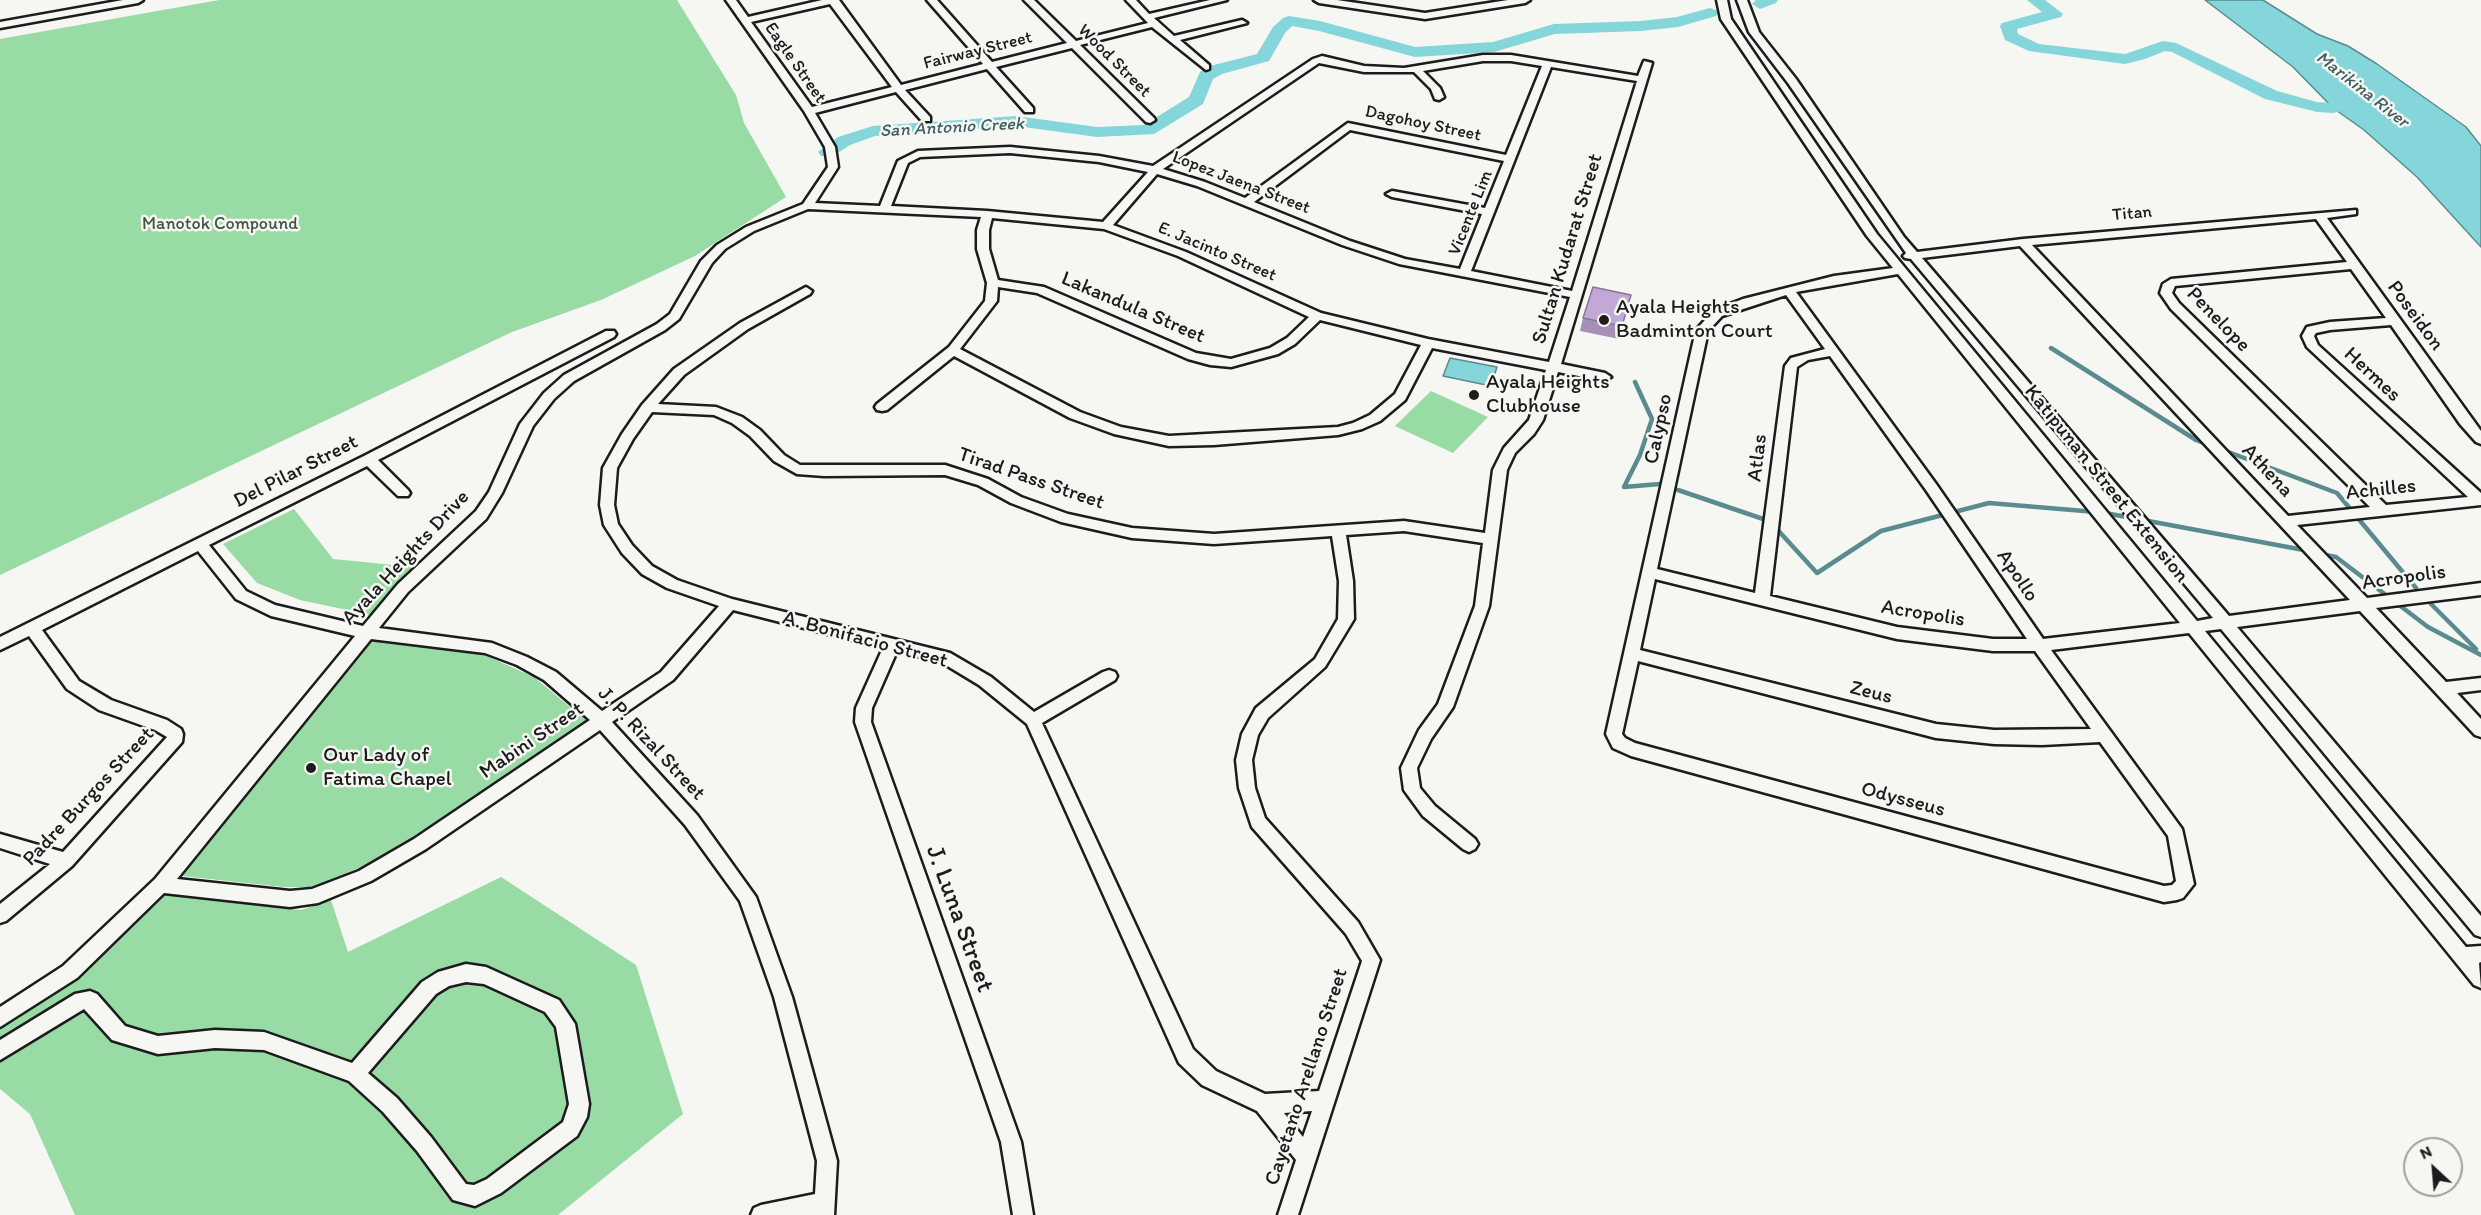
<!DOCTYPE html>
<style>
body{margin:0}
#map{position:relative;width:2481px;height:1215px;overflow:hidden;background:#f6f6f2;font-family:Itim,sans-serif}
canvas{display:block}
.north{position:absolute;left:2403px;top:1137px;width:60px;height:60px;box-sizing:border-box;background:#f6f6f2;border:2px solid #9f9f9c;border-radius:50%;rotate:334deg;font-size:16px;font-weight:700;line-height:24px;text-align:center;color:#1c1c1c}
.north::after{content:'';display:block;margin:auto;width:21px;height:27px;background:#1c1c1c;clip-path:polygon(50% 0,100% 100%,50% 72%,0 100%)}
</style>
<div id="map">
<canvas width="2481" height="1215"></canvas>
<div class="north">N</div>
</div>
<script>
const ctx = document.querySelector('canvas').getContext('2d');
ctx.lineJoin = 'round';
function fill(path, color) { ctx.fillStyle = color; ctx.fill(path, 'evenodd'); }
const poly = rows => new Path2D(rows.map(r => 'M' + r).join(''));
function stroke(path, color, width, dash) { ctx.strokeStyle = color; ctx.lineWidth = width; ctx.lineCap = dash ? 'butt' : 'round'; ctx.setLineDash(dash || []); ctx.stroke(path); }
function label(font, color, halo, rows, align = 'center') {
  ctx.font = font + ' Itim,sans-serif'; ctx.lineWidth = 5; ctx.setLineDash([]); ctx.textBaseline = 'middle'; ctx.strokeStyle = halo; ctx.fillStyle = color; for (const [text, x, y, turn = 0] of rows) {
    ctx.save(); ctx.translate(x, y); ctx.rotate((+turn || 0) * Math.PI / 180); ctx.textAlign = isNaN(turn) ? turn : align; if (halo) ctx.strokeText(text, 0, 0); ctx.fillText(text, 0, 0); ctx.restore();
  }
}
const green = poly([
 [219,0,677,0,736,95,744,123,786,197,695,256,601,300,512,332,0,575,0,39],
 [1431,391,1488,417,1453,453,1395,426],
 [294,509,333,559,414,567,371,615,300,600,257,583,223,544],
 [369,640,482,654,534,677,587,721,431,826,361,867,314,887,283,887,182,876],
 [501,877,636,965,683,1114,558,1215,75,1215,30,1114,0,1089,0,1029,81,973,166,893,301,910,331,900,348,952]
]);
const water = poly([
 [2205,0,2263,0,2317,34,2348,46,2377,64,2466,127,2481,146,2481,247,2417,177,2364,130,2333,108,2293,67,2205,0],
 [1450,358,1497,367,1491,386,1443,376,1450,358]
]);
const stream = poly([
 [2051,348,2196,440,2209,445],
 [1635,382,1652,419,1640,455,1624,487,1660,484],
 [2223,450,2337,493,2416,588],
 [1678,490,1769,521],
 [2105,513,2132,518],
 [2143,520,2309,551],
 [1775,527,1817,573,1881,531,1989,503,2096,512],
 [2320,554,2336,557,2428,627,2481,655],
 [2431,604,2476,649]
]);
const river = poly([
 [1778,0,1776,3,1760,9,1752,4,1756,0,1778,0],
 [2027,0,2045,0,2063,14,2061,17,2017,29,2018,34,2039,44,2125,54,2163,41,2176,43,2277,91,2317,102,2333,103,2367,94,2373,95,2376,99,2373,103,2333,113,2317,112,2265,99,2172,52,2165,51,2145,59,2125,64,2029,51,2005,40,2000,26,2002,23,2042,12,2027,0],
 [1710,8,1716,10,1718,13,1716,16,1678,27,1641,31,1555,34,1494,52,1415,57,1319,31,1292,26,1285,33,1269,61,1222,74,1213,79,1203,104,1154,134,1097,137,1016,126,875,136,850,145,833,156,821,156,818,152,838,137,873,126,1016,116,1097,127,1144,125,1189,97,1200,72,1210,66,1257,54,1273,27,1283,18,1289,16,1320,21,1415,47,1493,42,1554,24,1641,21,1677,17,1710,8]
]);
const minor = poly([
 [123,0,143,0,138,3,0,28,0,22,123,0],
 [726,0,736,0,748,17,822,0,839,0,901,85,983,64,927,0,937,0,992,62,1067,43,1024,0,1034,0,1076,41,1148,23,1126,0,1136,0,1149,14,1210,0,1227,0,1154,18,1174,36,1242,20,1247,23,1180,40,1209,65,1209,69,1206,70,1152,27,1080,45,1154,118,1155,120,1150,123,1146,122,1072,48,996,67,1033,108,1033,112,1025,112,987,69,905,90,930,117,930,121,922,121,896,92,815,113,835,147,838,167,815,203,880,206,898,161,918,151,1010,147,1099,156,1153,166,1313,59,1322,56,1364,66,1404,68,1483,55,1511,55,1638,76,1644,61,1652,63,1561,364,1605,373,1611,377,1605,381,1558,372,1543,420,1534,434,1515,453,1507,470,1489,606,1453,707,1431,739,1417,768,1420,788,1435,806,1475,839,1478,844,1475,849,1469,852,1463,849,1423,816,1404,790,1401,768,1419,730,1438,704,1475,606,1483,543,1404,531,1346,535,1353,581,1354,619,1325,667,1268,718,1258,735,1252,760,1255,788,1265,818,1358,922,1380,960,1298,1215,1278,1215,1296,1160,1257,1111,1202,1085,1179,1063,1027,724,979,685,941,662,897,651,872,708,871,722,1021,1142,1033,1215,1013,1215,1001,1142,855,722,856,708,883,648,733,610,673,680,612,722,697,815,756,897,792,997,837,1161,834,1215,751,1215,754,1208,761,1205,815,1194,817,1161,774,997,740,901,685,825,600,730,426,849,371,881,318,903,290,907,164,893,77,978,0,1027,0,1007,63,966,155,879,355,636,271,616,236,599,198,551,42,630,79,681,111,700,167,720,181,729,183,734,182,742,72,866,6,921,0,923,0,904,50,864,0,848,0,834,63,852,167,737,155,730,99,710,67,689,29,636,0,650,0,637,364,456,606,331,614,331,616,334,614,337,378,460,408,490,410,493,408,496,398,496,367,466,209,545,246,591,275,605,363,626,398,584,476,511,489,492,520,424,544,393,564,375,657,324,670,314,701,261,717,245,746,227,803,204,828,167,825,147,804,111,726,0],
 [830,4,892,87,812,107,751,22,830,4],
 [1483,61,1511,61,1542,66,1506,155,1348,123,1245,198,1205,182,1163,169,1319,63,1364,72,1414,72,1431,89,1435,99,1439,100,1444,97,1440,88,1423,71,1483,61],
 [1551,67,1637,81,1572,291,1471,271,1551,67],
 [1350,130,1504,161,1485,208,1392,191,1386,194,1392,197,1482,214,1460,269,1405,259,1350,241,1254,202,1350,130],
 [1010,153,1099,162,1148,172,1103,222,987,211,891,206,908,163,920,157,1010,153],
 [1157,174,1197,186,1342,245,1399,264,1570,297,1549,362,1428,339,1321,313,1186,252,1113,225,1157,174],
 [808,209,981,217,977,230,977,249,987,283,985,301,949,347,877,404,875,407,877,410,882,411,887,410,954,356,1070,418,1114,434,1169,446,1214,445,1338,435,1362,429,1380,421,1405,400,1432,348,1546,370,1529,420,1504,448,1493,470,1485,533,1404,521,1214,534,1132,528,1068,514,1021,497,988,479,945,465,800,465,784,455,760,430,742,417,716,407,658,404,684,375,748,329,810,294,812,291,806,287,740,323,674,369,642,405,622,434,603,468,600,505,604,525,622,553,642,574,667,588,719,606,661,672,602,711,556,672,527,657,492,643,379,628,408,592,486,519,502,493,533,426,554,399,574,381,665,330,679,319,712,263,725,249,754,231,808,209],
 [992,218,1104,229,1178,256,1309,317,1287,338,1270,348,1231,359,1196,353,1044,287,998,280,989,249,989,230,992,218],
 [998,287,1037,293,1188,359,1210,365,1231,367,1278,354,1295,344,1320,320,1421,345,1395,394,1370,415,1353,423,1338,427,1169,436,1121,427,1080,412,960,349,997,301,998,287],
 [652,412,714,415,732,423,750,436,774,461,797,474,824,476,945,475,978,485,1011,503,1061,522,1132,538,1214,544,1332,536,1339,581,1338,619,1315,659,1256,708,1242,734,1236,760,1239,788,1252,827,1346,934,1362,961,1319,1091,1265,1094,1216,1071,1193,1049,1042,723,1115,680,1117,676,1115,672,1109,670,1103,672,1034,712,991,677,950,653,732,599,677,580,652,566,632,545,618,524,614,505,617,468,633,439,652,412],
 [371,639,485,653,517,665,544,680,590,720,414,839,359,871,312,889,290,891,177,879,371,639],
 [1312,1111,1303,1137,1284,1113,1312,1111],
 [1314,0,1337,0,1425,13,1508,0,1530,0,1525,3,1425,19,1319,3,1314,0],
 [1717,0,1727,0,1731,19,1877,234,2197,621,2213,618,1911,259,1905,258,1903,256,1906,253,1788,83,1749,32,1737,0,1747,0,1759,32,1796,79,1904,237,1917,252,2023,239,2356,210,2356,214,2327,218,2481,431,2481,444,2476,442,2460,424,2391,325,2330,330,2316,333,2314,336,2318,345,2481,493,2481,505,2297,525,2367,598,2481,583,2481,595,2376,608,2446,682,2481,678,2481,690,2457,693,2481,719,2481,737,2475,735,2360,611,2237,627,2481,916,2481,937,2475,935,2221,629,2205,631,2466,947,2481,946,2481,962,2479,963,2481,988,2474,985,2189,633,2051,650,2182,829,2194,884,2183,898,2177,900,2164,902,1631,756,1613,748,1606,734,1696,330,1714,310,1743,299,1834,276,1893,268,1867,236,1721,19,1717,0],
 [2316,219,2347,262,2171,279,2163,284,2160,293,2171,309,2370,507,2288,516,2032,245,2316,219],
 [2020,246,2350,600,2229,616,1922,258,2020,246],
 [2351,269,2386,318,2330,322,2307,327,2302,336,2307,347,2468,497,2386,505,2179,303,2172,293,2175,286,2351,269],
 [1898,274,2180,623,2043,639,1936,484,1796,292,1898,274],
 [1786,295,1825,349,1791,358,1785,366,1755,593,1657,569,1708,331,1722,316,1786,295],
 [1830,356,1926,490,2027,639,1993,639,1897,627,1770,596,1797,367,1808,360,1830,356],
 [1655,579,1897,639,1993,651,2035,651,2091,729,1994,730,1936,724,1640,650,1655,579],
 [1638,661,1936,738,1994,744,2042,745,2100,742,2168,836,2176,881,2172,885,2164,886,1635,743,1625,738,1622,734,1638,661],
 [466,964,486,967,559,1000,575,1024,589,1104,587,1117,577,1136,501,1193,475,1206,453,1200,417,1151,383,1112,349,1081,264,1050,215,1048,158,1054,112,1040,84,1009,0,1060,0,1040,75,994,90,991,97,994,125,1026,158,1036,215,1030,264,1032,352,1063,422,982,438,972,466,964],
 [466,982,484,984,545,1012,556,1027,569,1104,563,1122,487,1179,474,1185,466,1184,431,1137,397,1098,368,1073,436,994,449,986,466,982]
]);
const wall = poly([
 [1631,295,1619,339,1580,331,1583,318]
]);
const building = poly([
 [1593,287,1631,295,1622,326,1583,318,1593,287]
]);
const markers = [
 [1604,320,6,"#1c1c1c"],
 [1474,395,6,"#1c1c1c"],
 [311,768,6,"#1c1c1c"]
];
const farStreetnames = [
 ["Fairway Street",978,51,-14],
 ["Wood Street",1114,61,45],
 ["Eagle Street",795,63,55],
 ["Dagohoy Street",1423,124,12],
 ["Lopez Jaena Street",1241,183,21],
 ["Vicente Lim",1471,213,-68],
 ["Titan",2132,214,-5],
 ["E. Jacinto Street",1217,252,23]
];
const farWaternames = [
 ["Marikina River",2362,90,38],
 ["San Antonio Creek",952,128,-3]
];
const farParknames = [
 ["Manotok Compound",220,224]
];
const streetNames = [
 ["Sultan Kudarat Street",1568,249,-73],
 ["Lakandula Street",1133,308,23],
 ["Poseidon",2415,316,54],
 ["Penelope",2218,320,46],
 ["Hermes",2372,375,43],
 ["Calypso",1659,429,-78],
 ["Atlas",1758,458,-83],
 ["Athena",2267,471,47],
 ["Del Pilar Street",296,472,-27],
 ["Tirad Pass Street",1031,479,19],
 ["Katipunan Street Extension",2106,484,51],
 ["Achilles",2381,490,-6],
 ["Ayala Heights Drive",406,558,-47],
 ["Apollo",2017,576,56],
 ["Acropolis",2404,578,-8],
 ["Acropolis",1923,614,9],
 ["A. Bonifacio Street",865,640,15],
 ["Zeus",1871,693,14],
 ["Mabini Street",532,741,-34],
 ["J. P. Rizal Street",651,744,47],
 ["Padre Burgos Street",89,797,-47],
 ["Odysseus",1903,800,15],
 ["Cayetano Arellano Street",1307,1077,-72]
];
const poiNames = [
 ["Ayala Heights",1616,308],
 ["Badminton Court",1616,332],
 ["Ayala Heights",1486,383],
 ["Clubhouse",1486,407],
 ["Our Lady of",323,756],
 ["Fatima Chapel",323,780]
];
const nearStreetnames = [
 ["J. Luna Street",959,919,70]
];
fill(green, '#99dba5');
fill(water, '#84d6db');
stroke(water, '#5a8c8f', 1.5);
stroke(stream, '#5a8c8f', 4.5);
fill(river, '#84d6db');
stroke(minor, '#1c1c1c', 5);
fill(minor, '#f6f6f2');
fill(wall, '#a790b8');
fill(building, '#c2a8d6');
stroke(building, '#887696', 1.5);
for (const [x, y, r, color] of markers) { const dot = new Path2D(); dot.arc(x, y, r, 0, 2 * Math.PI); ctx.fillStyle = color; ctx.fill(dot); stroke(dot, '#f6f6f2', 2); }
label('18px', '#1c1c1c', '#f6f6f2', farStreetnames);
label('italic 18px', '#405d5f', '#f6f6f2', farWaternames);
label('18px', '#425545', '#f6f6f2', farParknames);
label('21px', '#1c1c1c', '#f6f6f2', streetNames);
label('21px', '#1c1c1c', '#f6f6f2', poiNames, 'left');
label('26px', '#1c1c1c', '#f6f6f2', nearStreetnames);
</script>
